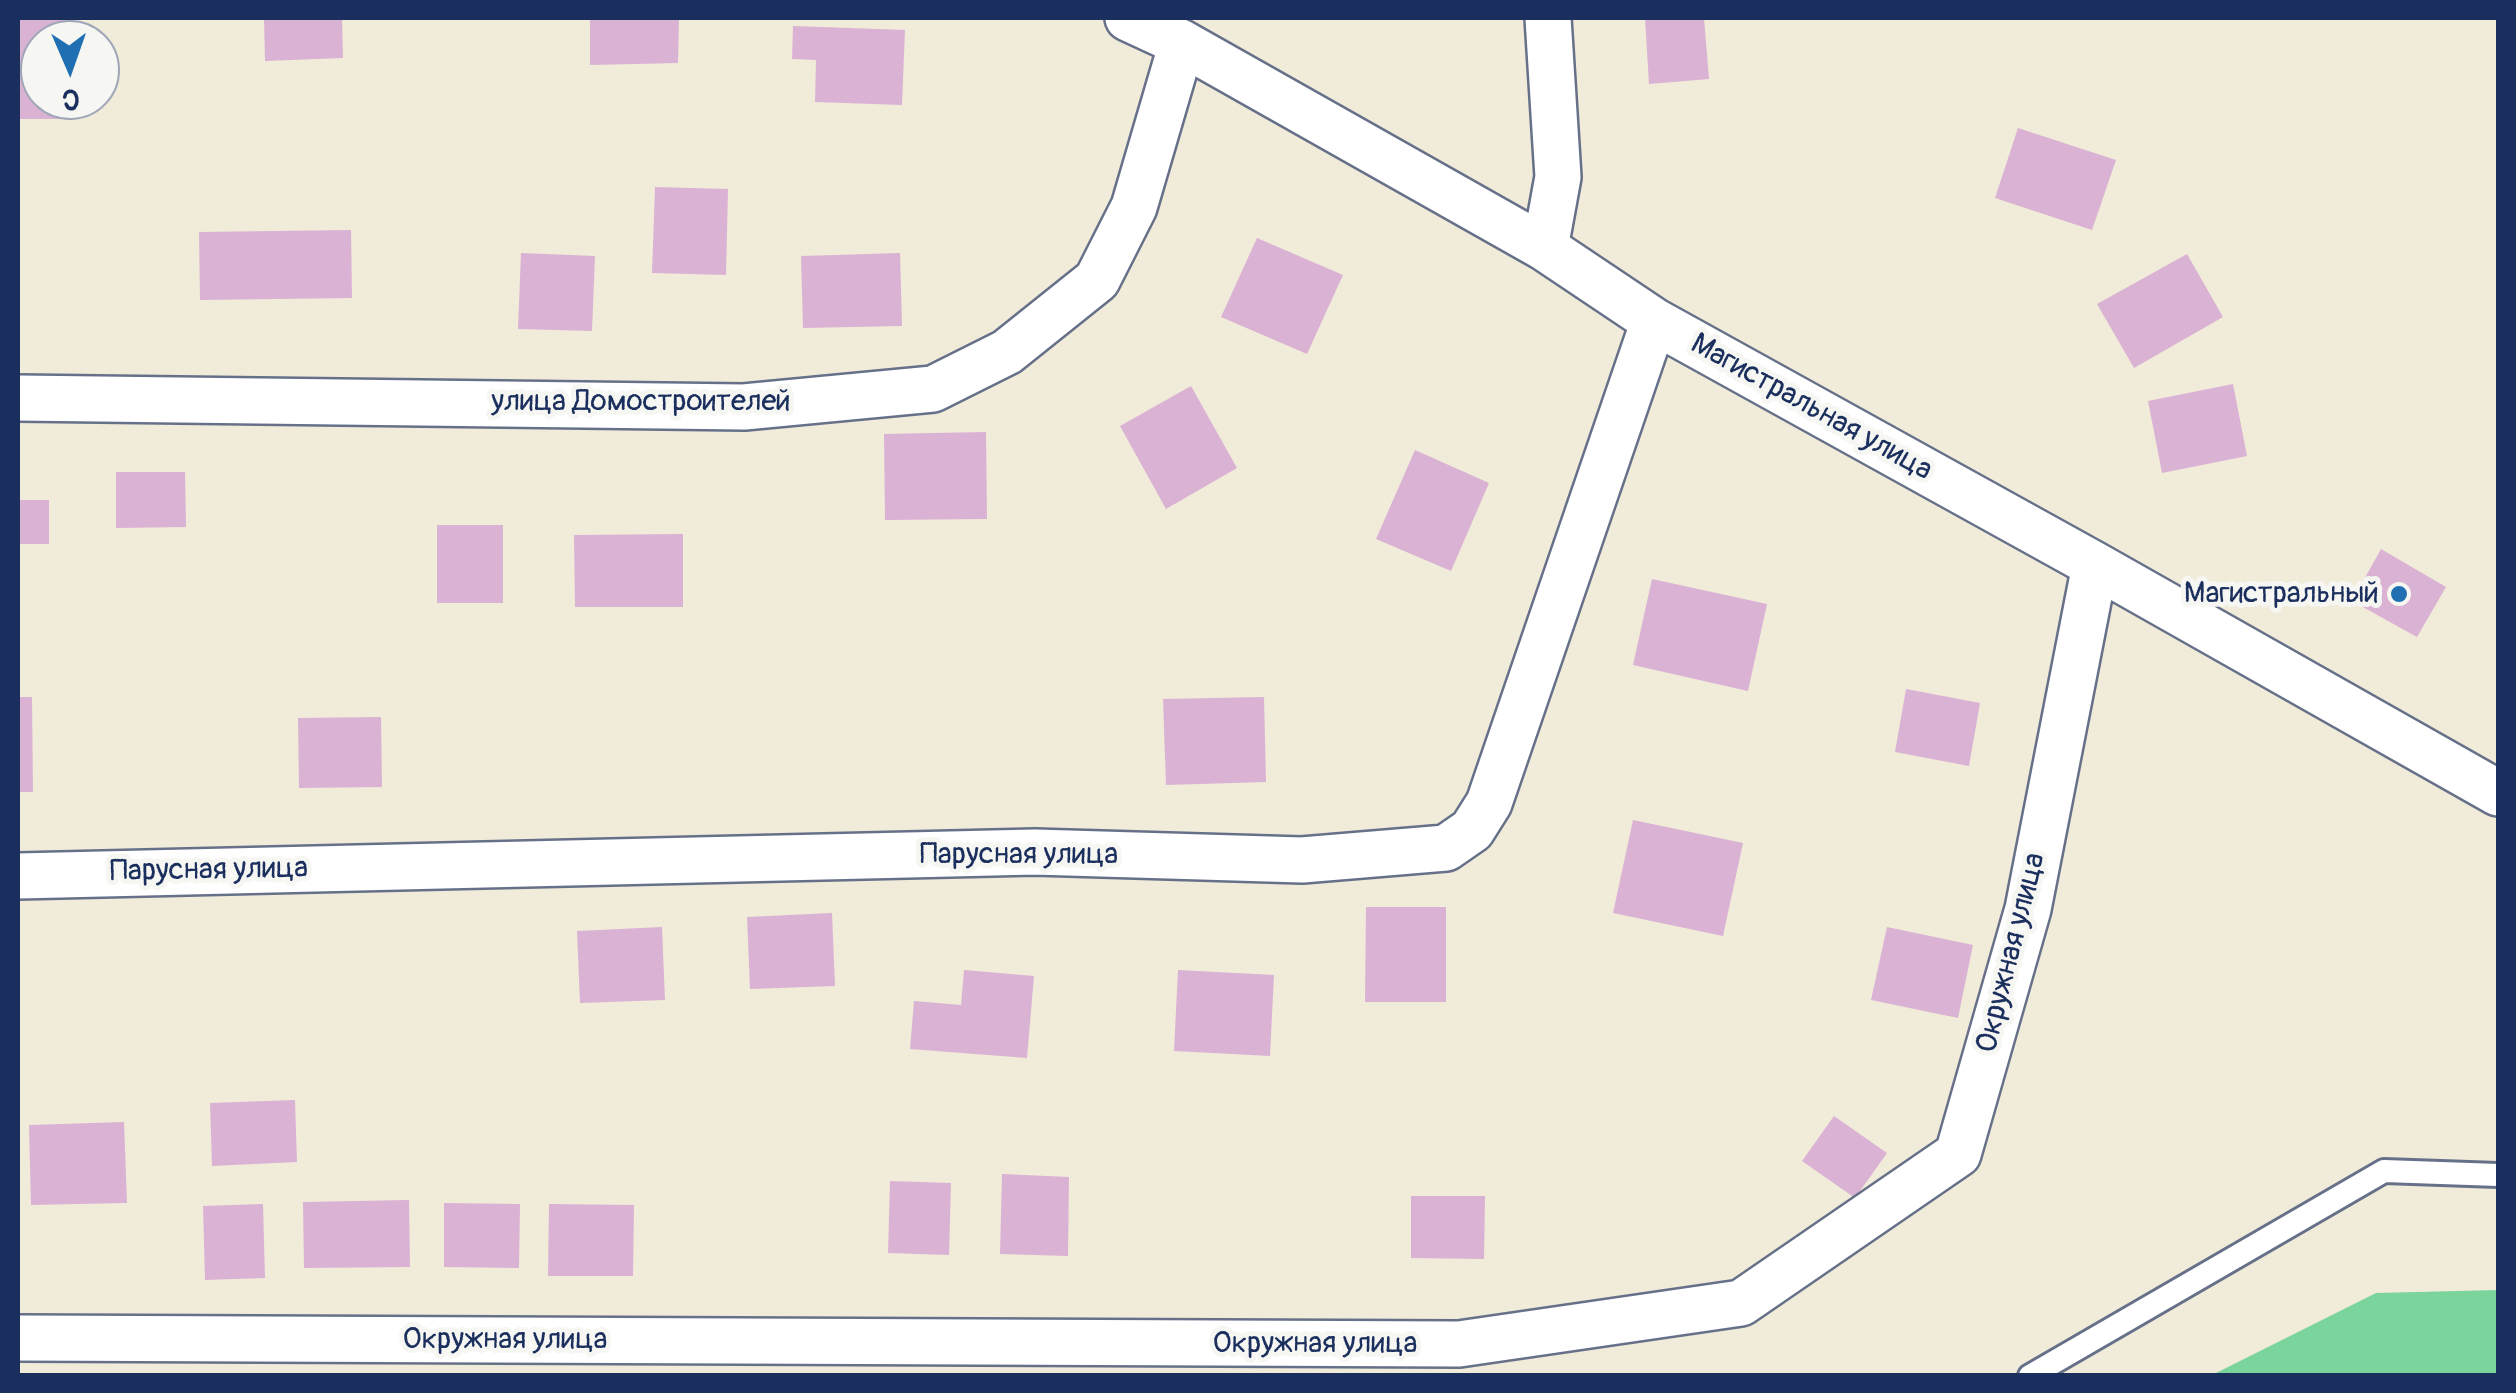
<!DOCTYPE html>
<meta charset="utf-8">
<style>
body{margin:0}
#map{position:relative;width:2516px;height:1393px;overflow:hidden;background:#f1ebda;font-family:Pangolin,sans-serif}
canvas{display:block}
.frame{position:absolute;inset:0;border:20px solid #1b2f5e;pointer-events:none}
.north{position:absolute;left:20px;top:20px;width:100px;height:100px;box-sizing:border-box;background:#f6f6f2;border:2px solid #9ea6b7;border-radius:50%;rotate:178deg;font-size:28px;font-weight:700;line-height:40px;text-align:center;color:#1b2f5e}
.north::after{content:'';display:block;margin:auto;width:35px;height:45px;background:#1f6fb2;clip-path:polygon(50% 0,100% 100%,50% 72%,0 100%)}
</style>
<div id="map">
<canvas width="2516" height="1393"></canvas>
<div class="frame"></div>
<div class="north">С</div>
</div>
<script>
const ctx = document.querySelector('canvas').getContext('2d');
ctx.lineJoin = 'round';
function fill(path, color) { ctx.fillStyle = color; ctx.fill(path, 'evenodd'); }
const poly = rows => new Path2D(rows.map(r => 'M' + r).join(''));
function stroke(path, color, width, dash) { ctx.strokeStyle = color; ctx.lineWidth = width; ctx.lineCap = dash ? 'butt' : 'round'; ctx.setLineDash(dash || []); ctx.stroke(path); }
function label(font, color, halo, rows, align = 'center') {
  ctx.font = font + ' Pangolin,sans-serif'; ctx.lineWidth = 10; ctx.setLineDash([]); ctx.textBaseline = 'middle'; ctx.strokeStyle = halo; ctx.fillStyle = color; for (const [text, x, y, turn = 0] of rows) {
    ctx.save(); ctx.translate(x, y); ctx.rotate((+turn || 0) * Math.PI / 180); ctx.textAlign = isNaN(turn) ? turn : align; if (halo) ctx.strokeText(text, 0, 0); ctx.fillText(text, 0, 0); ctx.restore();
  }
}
const green = poly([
 [2498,1290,2498,1375,2212,1375,2376,1293]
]);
const building = poly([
 [18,18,73,18,73,40,40,40,40,100,73,100,73,119,18,119],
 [264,18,342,18,343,58,265,61],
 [590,18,679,18,678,63,590,65],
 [1645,18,1704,18,1709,79,1649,84],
 [793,26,905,30,902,105,815,102,816,60,792,59],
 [2018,128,2116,160,2092,230,1995,198],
 [655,187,728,189,726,275,652,273],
 [351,230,352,298,200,300,199,232],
 [1257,238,1343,275,1307,354,1221,317],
 [521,253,595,256,592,331,518,329],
 [900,253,902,326,803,328,801,256],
 [2187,254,2223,317,2134,368,2097,304],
 [2233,384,2247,456,2162,473,2148,401],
 [1191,386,1237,468,1166,509,1120,426],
 [986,432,987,519,885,520,884,434],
 [1415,450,1489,483,1451,571,1376,539],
 [116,472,185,472,186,527,116,528],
 [18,500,49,500,49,544,18,544],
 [437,525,503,525,503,603,437,603],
 [683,534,683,607,575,607,574,535],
 [2381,549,2446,587,2417,637,2352,601],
 [1652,579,1767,604,1748,691,1633,665],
 [1906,689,1980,703,1969,766,1895,752],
 [18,697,32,697,33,792,18,792],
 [1264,697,1266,782,1166,785,1163,699],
 [381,717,382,787,299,788,298,718],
 [1633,820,1743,843,1723,936,1613,913],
 [1366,907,1446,907,1446,1002,1365,1002],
 [832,913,835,986,750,989,747,917],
 [662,927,665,1000,580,1003,577,931],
 [1887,927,1973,945,1958,1018,1871,1000],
 [964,970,1034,976,1027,1058,910,1049,914,1001,961,1005],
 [1178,970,1274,975,1270,1056,1174,1051],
 [295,1100,297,1162,212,1166,210,1103],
 [1834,1116,1887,1153,1855,1198,1802,1161],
 [124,1122,127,1203,31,1205,29,1125],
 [1002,1174,1069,1177,1068,1256,1000,1254],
 [890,1181,951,1183,949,1255,888,1253],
 [1411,1196,1485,1196,1484,1259,1411,1258],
 [409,1200,410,1267,304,1268,303,1202],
 [444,1203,520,1204,519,1268,444,1267],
 [263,1204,265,1278,205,1280,203,1206],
 [549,1204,634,1205,633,1276,548,1276]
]);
const lane = poly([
 [2030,1376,2384,1171,2498,1175]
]);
const street = poly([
 [1128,18,1182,43,1545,248,1654,321,2095,565,2498,793],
 [1545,248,1558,177,1548,18],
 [18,398,744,407,933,389,1007,352,1097,280,1134,207,1182,43],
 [18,876,1035,852,1302,860,1446,848,1472,830,1489,803,1654,321],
 [18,1338,1459,1344,1741,1303,1958,1154,2028,909,2095,565]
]);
const markers = [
 [2399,594,10,"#1f6fb2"]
];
const streetNames = [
 ["улица Домостроителей",641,402],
 ["Магистральная улица",1811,408,29],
 ["Парусная улица",1019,855],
 ["Парусная улица",209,871,-1],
 ["Окружная улица",2012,953,-76],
 ["Окружная улица",505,1340],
 ["Окружная улица",1315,1344]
];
const poiNames = [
 ["Магистральный",2379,594]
];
fill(green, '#7ad49b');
fill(building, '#dab2d4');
stroke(lane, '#667189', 28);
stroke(street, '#667189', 50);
stroke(lane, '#fff', 22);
stroke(street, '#fff', 45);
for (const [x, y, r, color] of markers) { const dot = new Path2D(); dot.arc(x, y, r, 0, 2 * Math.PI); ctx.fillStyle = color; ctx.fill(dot); stroke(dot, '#f6f6f2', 4); }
label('30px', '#1b2f5e', '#f6f6f2', streetNames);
label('30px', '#1b2f5e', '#f6f6f2', poiNames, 'right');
</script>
